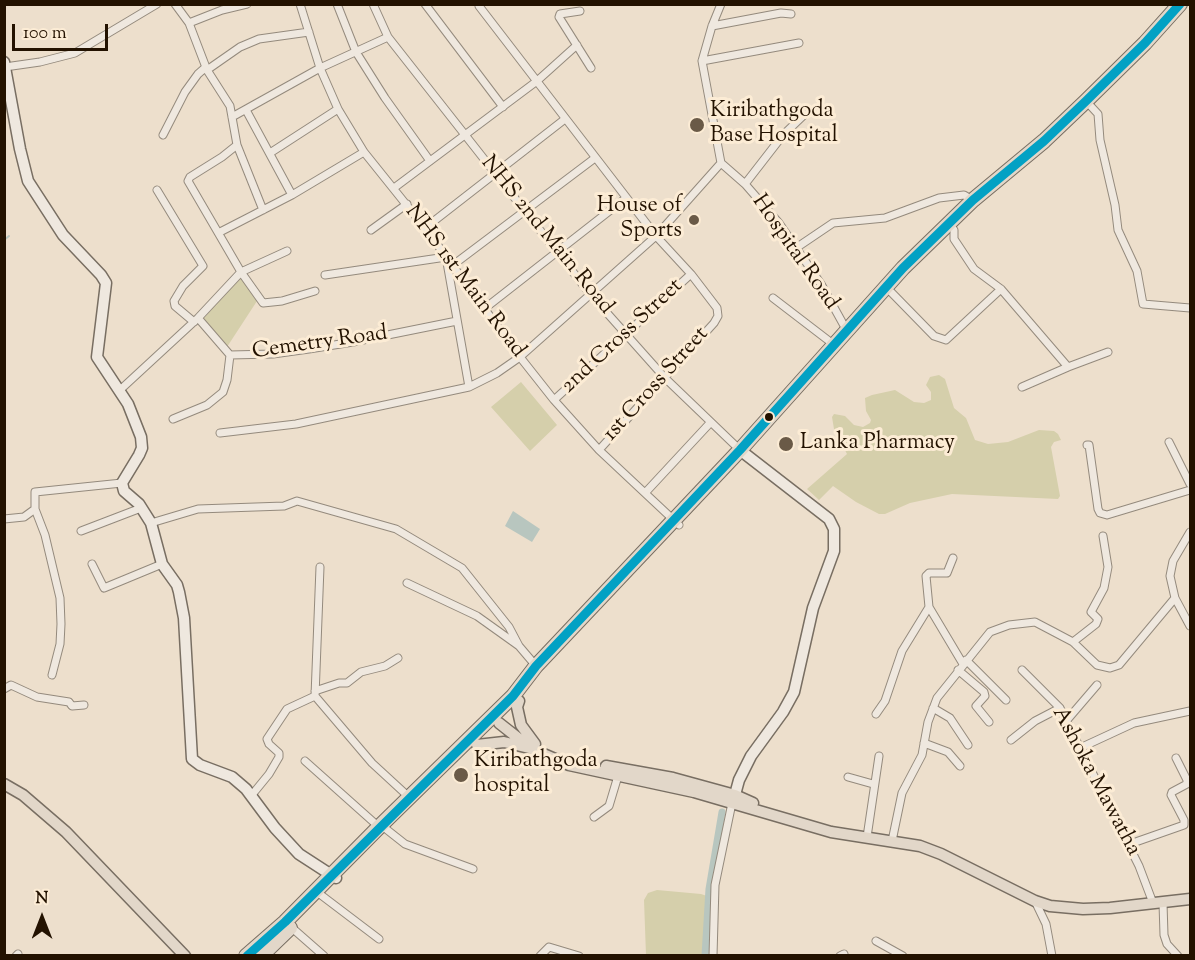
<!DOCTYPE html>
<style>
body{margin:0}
#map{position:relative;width:1195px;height:960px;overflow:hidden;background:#eddfcc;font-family:"Sorts Mill Goudy",serif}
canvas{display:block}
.frame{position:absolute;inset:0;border:6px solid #231200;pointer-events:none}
.north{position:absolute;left:12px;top:888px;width:60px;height:60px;-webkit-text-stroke:4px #fcecd5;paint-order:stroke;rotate:0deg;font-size:16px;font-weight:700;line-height:24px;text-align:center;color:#231200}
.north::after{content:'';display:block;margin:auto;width:21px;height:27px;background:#231200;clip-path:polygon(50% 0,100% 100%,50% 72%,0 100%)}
.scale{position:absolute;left:12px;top:24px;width:96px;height:27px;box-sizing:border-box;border:3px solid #231200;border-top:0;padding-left:8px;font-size:18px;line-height:21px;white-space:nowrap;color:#231200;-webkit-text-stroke:4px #fcecd5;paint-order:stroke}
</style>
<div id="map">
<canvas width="1195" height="960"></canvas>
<div class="frame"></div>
<div class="north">N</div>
<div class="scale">100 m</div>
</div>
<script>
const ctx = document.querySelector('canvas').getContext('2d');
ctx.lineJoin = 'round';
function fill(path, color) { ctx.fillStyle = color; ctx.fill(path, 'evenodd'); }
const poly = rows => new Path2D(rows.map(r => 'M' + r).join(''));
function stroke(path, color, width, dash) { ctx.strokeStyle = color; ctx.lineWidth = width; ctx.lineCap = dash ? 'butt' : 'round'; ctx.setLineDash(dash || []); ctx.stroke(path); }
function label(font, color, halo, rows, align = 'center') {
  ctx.font = font + ' "Sorts Mill Goudy",serif'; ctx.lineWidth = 6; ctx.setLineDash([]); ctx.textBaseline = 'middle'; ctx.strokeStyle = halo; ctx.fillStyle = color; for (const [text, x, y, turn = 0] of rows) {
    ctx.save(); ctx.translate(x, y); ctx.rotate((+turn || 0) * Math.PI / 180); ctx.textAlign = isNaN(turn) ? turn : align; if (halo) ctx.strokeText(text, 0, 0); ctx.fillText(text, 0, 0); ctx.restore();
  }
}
const green = poly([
 [241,277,257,301,227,347,202,320],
 [939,375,945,379,954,408,966,418,975,440,988,444,1008,442,1039,430,1054,431,1058,434,1061,440,1054,442,1051,447,1060,496,1058,499,952,494,910,503,885,514,879,514,856,502,833,486,819,500,807,489,847,454,834,429,832,417,834,414,845,416,854,425,863,427,870,423,871,420,866,411,865,398,872,395,895,390,914,402,924,403,931,400,931,392,926,385,930,377],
 [521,382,557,425,530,451,491,407],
 [657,890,701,894,713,898,710,955,646,955,644,900,648,893]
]);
const water = poly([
 [513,511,540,529,532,542,505,526]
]);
const stream = poly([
 [4,240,9,236]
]);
const canal = poly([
 [705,956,709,889,722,812]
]);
const street = poly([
 [175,4,189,23,207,70,230,106,237,145,222,157,190,177,188,181,241,272,263,303,282,301,315,291],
 [300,4,320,68,338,109,364,152,425,228,520,357,554,400,599,450,679,525],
 [337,4,356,52,385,98,430,161],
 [373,4,388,37,591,295,665,378,740,450],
 [425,4,503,107],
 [721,4,712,26,702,61,721,163,745,184,779,223,821,284,847,331],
 [580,11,560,14,559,17,591,68],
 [189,23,222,10,247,4],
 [712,26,781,13,791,14],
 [702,61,799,43],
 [5,67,40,62,75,53,157,4],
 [207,70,240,47,259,39,309,32],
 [1086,101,1098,114,1100,140,1115,205,1118,230,1137,271,1143,304,1190,308],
 [246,110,292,195,364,152],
 [232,117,320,68,388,37],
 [163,135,185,92,198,74,206,67],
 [237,145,263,210],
 [270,153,338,109],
 [745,184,783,135,805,114],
 [394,188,537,81,577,45],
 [157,190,203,266,183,286,174,301,175,306,194,322],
 [949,223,954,230,954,239,974,269,1001,289,1068,367],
 [425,228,565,119],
 [371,230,407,204],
 [220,232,292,195],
 [796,248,833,223,885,218,939,198,964,195,973,200],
 [453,265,595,158],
 [325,275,446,257,469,387],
 [891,292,934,336,946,340,1001,289],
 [773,298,833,344],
 [484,309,626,198],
 [198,318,230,355,273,354,309,349,353,342,457,321],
 [1022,387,1068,367,1108,352],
 [120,390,198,318,241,272,287,251],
 [554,400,691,274],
 [173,419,207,405,223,392,227,380,230,355],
 [220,433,296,424,469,387,497,373,520,357,656,236,479,6],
 [1169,442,1190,484],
 [1087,445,1089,445,1098,509,1100,513,1107,515,1190,490],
 [599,450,714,323,718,316,717,308,691,274,656,236,721,163],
 [645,493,710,423],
 [35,509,45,535,60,598,61,624,60,644,52,675],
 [4,519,24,517,35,509,35,492,122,483],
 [151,523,198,509,284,506,297,501,396,529,462,568,509,627,519,646],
 [81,531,141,508],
 [953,558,947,573,929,573,926,576,929,607,963,664],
 [92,564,104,588,162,564],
 [320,567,315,696,372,763,410,798],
 [407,583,477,616,519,646,536,666],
 [1175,598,1190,626],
 [1073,642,1096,624,1098,619,1091,612,1104,588,1108,567,1103,536],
 [966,660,1006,700],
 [958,670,984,692,985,696,976,706,989,722],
 [1022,670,1060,708,1139,866,1153,903],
 [4,689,11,685,37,697,69,702,72,706,84,705],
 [315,691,339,683,347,683,361,672,385,666,398,658],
 [933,708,950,718,968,745],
 [876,714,885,701,902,651,929,607],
 [1067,720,1097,685],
 [1011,740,1035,721,1060,708],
 [924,743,948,752,960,766],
 [1080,748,1134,723,1190,711],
 [305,761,379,827],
 [848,777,873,784],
 [251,796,269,774,279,757,279,753,269,744,267,739,287,709,315,696],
 [594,817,609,806,618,776],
 [386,829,405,844,473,869],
 [867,837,879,756],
 [892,841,902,793,922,755,928,722,937,698,990,632,1009,625,1035,622,1073,642,1097,665,1110,668,1119,665,1175,598,1170,576,1173,561,1190,532],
 [1127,845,1184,825,1184,820,1171,795,1172,792,1187,784,1187,780,1176,758],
 [321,895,379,939],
 [1035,901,1046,924,1052,956],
 [1163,903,1164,935,1167,944,1178,956],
 [291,927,324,956],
 [876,941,903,956],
 [16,956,18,954],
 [540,956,549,947,579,956],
 [713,956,715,885,732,803],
 [840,956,844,954]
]);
const secondary = poly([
 [4,62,20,149,28,181,63,235,101,275,106,283,97,357,128,404,141,437,142,448,139,455,122,483,124,491,139,504,151,523,162,564,177,585,179,592,184,618,192,759,200,765,232,777,246,789,275,828,299,854,336,878],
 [733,802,739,780,751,756,783,712,794,692,813,608,834,551,834,529,829,519,740,450]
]);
const primary = poly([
 [519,701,517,707,521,725,535,744],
 [499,723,532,749,569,765,694,792,831,832,920,846,941,854,1035,901,1050,906,1083,909,1110,908,1190,899],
 [477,745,504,742,529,748],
 [606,766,673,778,735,795,753,803],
 [4,784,23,795,66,832,185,956]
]);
const highway = poly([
 [246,956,285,922,379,827,513,696,536,666,740,450,903,268,973,200,1044,141,1086,101,1145,43,1180,4],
 [261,956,290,928]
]);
const bus1 = poly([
 [247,956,285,922,513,696,536,666,740,450,903,268,973,200,1044,141,1086,101,1145,43,1180,4]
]);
const markers = [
 [697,125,8,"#6a5a47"],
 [694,220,6,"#6a5a47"],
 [769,417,5,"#231200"],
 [786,444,8,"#6a5a47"],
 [461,775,8,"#6a5a47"]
];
const poiNames = [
 ["Kiribathgoda",710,112],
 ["Base Hospital",710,137],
 ["House of",682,207,"right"],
 ["Sports",682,232,"right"],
 ["Lanka Pharmacy",800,444],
 ["Kiribathgoda",474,762],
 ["hospital",474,787]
];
const streetNames = [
 ["NHS 2nd Main Road",546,236,51],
 ["Hospital Road",794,253,55],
 ["NHS 1st Main Road",464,282,53],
 ["2nd Cross Street",623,337,-43],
 ["Cemetry Road",320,344,-8],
 ["1st Cross Street",657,385,-48],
 ["Ashoka Mawatha",1095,782,62]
];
fill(green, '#d5cfab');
fill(water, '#b8c6bf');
stroke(stream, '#b8c6bf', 2);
stroke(canal, '#b8c6bf', 7);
stroke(street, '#948a7d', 9);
stroke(secondary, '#786e62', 13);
stroke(primary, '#786e62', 13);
stroke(highway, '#786e62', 16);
stroke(street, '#efe8df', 7);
stroke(secondary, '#efe8df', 10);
stroke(primary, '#e2d7c9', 10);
stroke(highway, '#e2d7c9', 14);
stroke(bus1, '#02a1c4', 9);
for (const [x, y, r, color] of markers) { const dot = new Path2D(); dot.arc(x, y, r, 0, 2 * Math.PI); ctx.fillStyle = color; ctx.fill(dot); stroke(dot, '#fcecd5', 2); }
label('22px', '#231200', '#fcecd5', poiNames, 'left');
label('22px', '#231200', '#fcecd5', streetNames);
</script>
